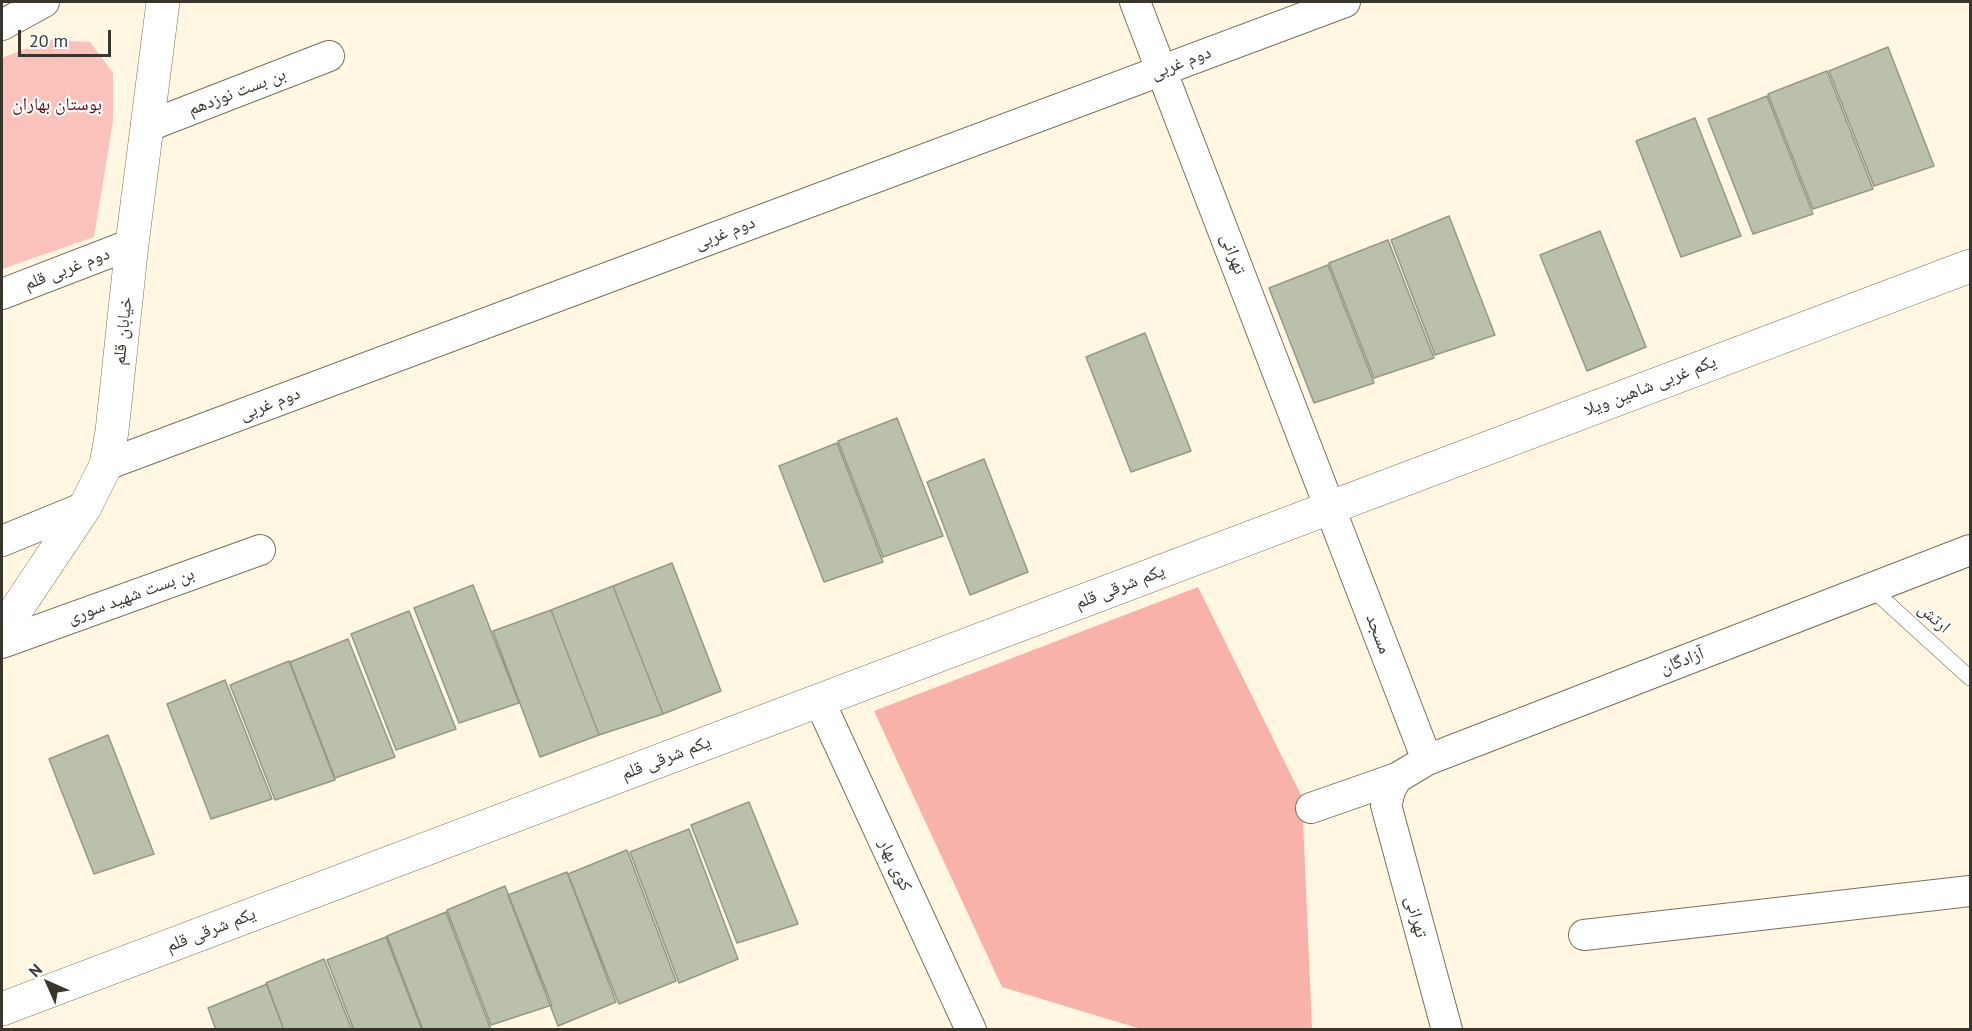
<!DOCTYPE html>
<meta charset="utf-8">
<style>
body{margin:0}
#map{position:relative;width:1972px;height:1031px;overflow:hidden;background:#fff7e2;font-family:"PT Sans",sans-serif}
canvas{display:block}
.frame{position:absolute;inset:0;border:3px solid #38352d;pointer-events:none}
.north{position:absolute;left:18px;top:953px;width:60px;height:60px;-webkit-text-stroke:4px #fff;paint-order:stroke;rotate:315deg;font-size:16px;font-weight:700;line-height:24px;text-align:center;color:#38352d}
.north::after{content:'';display:block;margin:auto;width:21px;height:27px;background:#38352d;clip-path:polygon(50% 0,100% 100%,50% 72%,0 100%)}
.scale{position:absolute;left:18px;top:30px;width:93px;height:27px;box-sizing:border-box;border:3px solid #38352d;border-top:0;padding-left:8px;font-size:18px;line-height:21px;white-space:nowrap;color:#38352d;-webkit-text-stroke:4px #fff;paint-order:stroke}
</style>
<div id="map">
<canvas width="1972" height="1031"></canvas>
<div class="frame"></div>
<div class="north">N</div>
<div class="scale">20 m</div>
</div>
<script>
const ctx = document.querySelector('canvas').getContext('2d');
ctx.lineJoin = 'round';
function fill(path, color) { ctx.fillStyle = color; ctx.fill(path, 'evenodd'); }
const poly = rows => new Path2D(rows.map(r => 'M' + r).join(''));
function stroke(path, color, width, dash) { ctx.strokeStyle = color; ctx.lineWidth = width; ctx.lineCap = dash ? 'butt' : 'round'; ctx.setLineDash(dash || []); ctx.stroke(path); }
function label(font, color, halo, rows, align = 'center') {
  ctx.font = font + ' "PT Sans","Noto Naskh Arabic",sans-serif'; ctx.lineWidth = 4.5; ctx.setLineDash([]); ctx.textBaseline = 'middle'; ctx.strokeStyle = halo; ctx.fillStyle = color; for (const [text, x, y, turn = 0] of rows) {
    ctx.save(); ctx.translate(x, y); ctx.rotate((+turn || 0) * Math.PI / 180); ctx.textAlign = isNaN(turn) ? turn : align; if (halo) ctx.strokeText(text, 0, 0); ctx.fillText(text, 0, 0); ctx.restore();
  }
}
const green = poly([
 [48,40,90,42,113,73,113,121,94,237,2,269,2,58]
]);
const forest = poly([
 [1198,587,1302,797,1312,1029,1141,1029,1002,987,874,711]
]);
const building = poly([
 [1888,47,1934,166,1874,186,1829,71,1888,47],
 [1827,71,1873,189,1813,209,1768,94,1827,71],
 [1767,96,1813,214,1753,234,1708,119,1767,96],
 [1695,118,1741,236,1681,257,1636,141,1695,118],
 [1449,216,1495,335,1435,355,1391,240,1449,216],
 [1600,231,1646,347,1587,371,1540,255,1600,231],
 [1388,240,1434,358,1374,378,1329,263,1388,240],
 [1328,265,1374,383,1314,403,1269,288,1328,265],
 [1145,333,1191,451,1131,472,1086,357,1145,333],
 [897,418,943,536,883,557,838,441,897,418],
 [837,443,883,562,824,582,779,466,837,443],
 [984,459,1028,572,970,595,927,482,984,459],
 [672,563,721,691,663,714,613,586,672,563],
 [473,585,519,703,459,723,414,608,473,585],
 [613,586,663,714,599,735,551,610,613,586],
 [551,610,599,735,540,757,493,631,551,610],
 [409,611,456,729,396,750,351,634,409,611],
 [348,639,395,757,335,778,290,662,348,639],
 [289,661,335,780,275,800,230,685,289,661],
 [225,680,272,799,211,819,167,704,225,680],
 [108,735,154,854,94,874,49,759,108,735],
 [749,802,798,924,737,943,691,825,749,802],
 [689,829,738,959,679,983,630,852,689,829],
 [627,850,676,981,619,1004,568,874,627,850],
 [567,872,616,1002,558,1026,508,895,567,872],
 [505,886,552,1005,491,1025,447,910,505,886],
 [446,912,491,1030,423,1030,387,936,446,912],
 [386,937,422,1030,354,1030,327,960,386,937],
 [324,959,352,1030,284,1030,266,983,324,959],
 [267,984,284,1030,216,1030,208,1008,267,984]
]);
const service = poly([
 [1871,588,1970,678]
]);
const minor = poly([
 [1135,2,1427,760],
 [2,25,44,2],
 [146,127,329,56],
 [2,294,132,244],
 [106,465,1345,2],
 [2,541,85,507],
 [2,643,260,550],
 [819,700,971,1030],
 [1311,808,1397,778],
 [1584,935,1970,891],
 [1447,1030,1386,805,1391,788,1397,778,1427,760,1970,550]
]);
const tertiary = poly([
 [2,631,85,507,106,465,112,431,132,244,163,2],
 [2,1009,1970,266]
]);
const streetNames = [
 ["دوم غربی",1181,63,-21],
 ["بن بست نوزدهم",237,92,-21],
 ["دوم غربی",725,233,-21],
 ["تهرانی",1233,254,69],
 ["دوم غربی قلم",67,269,-21],
 ["خیابان قلم",123,331,-84],
 ["یکم غربی شاهین ویلا",1650,386,-21],
 ["دوم غربی",270,404,-21],
 ["یکم شرقی قلم",1120,587,-21],
 ["بن بست شهید سوری",131,596,-20],
 ["ارتش",1934,618,42],
 ["مسجد",1378,634,69],
 ["آزادگان",1682,661,-21],
 ["یکم شرقی قلم",666,758,-21],
 ["کوی بهار",895,865,65],
 ["تهرانی",1416,917,75],
 ["یکم شرقی قلم",211,930,-21]
];
const parkNames = [
 ["بوستان بهاران",57,105]
];
fill(green, '#fac2bb');
fill(forest, '#f9b2a9');
fill(building, '#bac0ac');
stroke(building, '#949986', 1.5);
stroke(service, '#77705e', 16);
stroke(minor, '#77705e', 32);
stroke(tertiary, '#77705e', 34);
stroke(service, '#fff', 15);
stroke(minor, '#fff', 30);
stroke(tertiary, '#fff', 33);
label('18px', '#38352d', '#fff', streetNames);
label('18px', '#5e0c0c', '#fff', parkNames);
</script>
